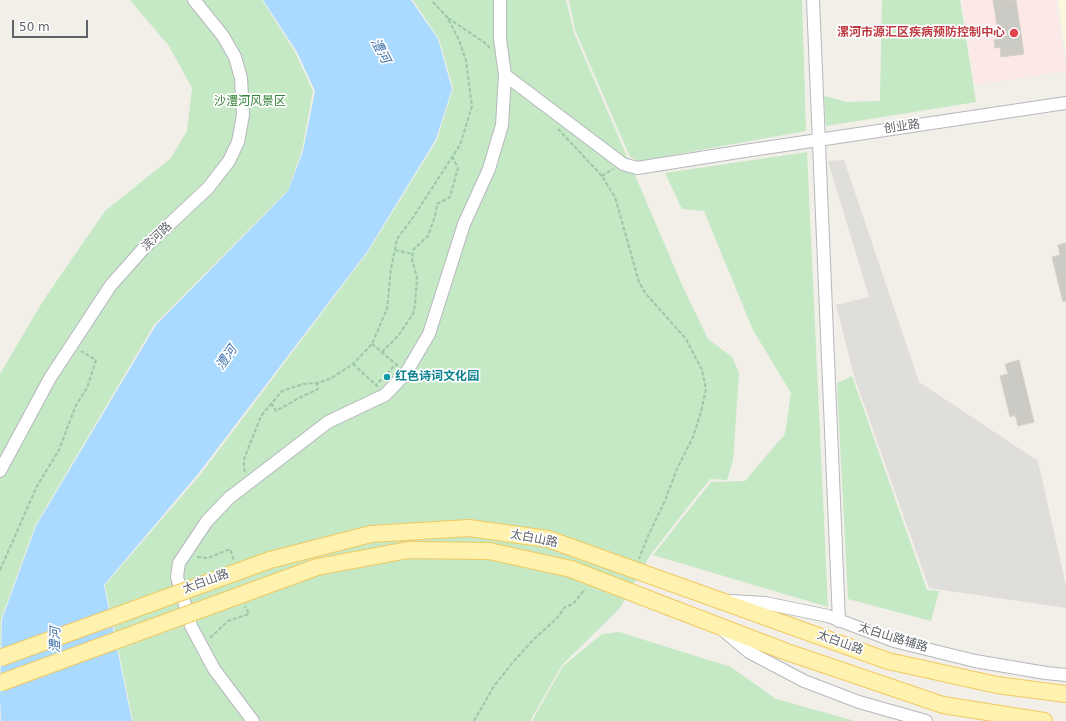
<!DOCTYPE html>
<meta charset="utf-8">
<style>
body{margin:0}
#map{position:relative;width:1066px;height:721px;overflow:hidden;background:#f1efe8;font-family:"DejaVu Sans",sans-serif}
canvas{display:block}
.scale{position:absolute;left:12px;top:20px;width:76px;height:18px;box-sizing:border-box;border:2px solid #5f6368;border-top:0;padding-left:5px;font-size:12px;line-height:14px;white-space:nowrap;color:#5f6368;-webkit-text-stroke:3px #fff;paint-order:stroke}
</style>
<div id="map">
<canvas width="1066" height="721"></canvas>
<div class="scale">50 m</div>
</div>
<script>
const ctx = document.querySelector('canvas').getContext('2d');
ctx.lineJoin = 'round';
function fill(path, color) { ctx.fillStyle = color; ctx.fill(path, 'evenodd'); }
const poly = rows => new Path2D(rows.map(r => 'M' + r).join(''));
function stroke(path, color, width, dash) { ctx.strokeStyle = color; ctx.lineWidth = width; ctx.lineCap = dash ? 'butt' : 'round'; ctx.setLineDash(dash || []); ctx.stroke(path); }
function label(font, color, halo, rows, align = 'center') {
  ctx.font = font + ' "DejaVu Sans","Noto Sans SC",sans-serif'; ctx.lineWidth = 3.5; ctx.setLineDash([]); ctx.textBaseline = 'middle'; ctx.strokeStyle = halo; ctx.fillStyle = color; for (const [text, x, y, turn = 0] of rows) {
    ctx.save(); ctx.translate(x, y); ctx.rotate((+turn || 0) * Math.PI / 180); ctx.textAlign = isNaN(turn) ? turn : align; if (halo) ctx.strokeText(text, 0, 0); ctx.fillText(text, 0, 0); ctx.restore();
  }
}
const commercial = poly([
 [1058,0,1066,0,1066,55]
]);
const industrial = poly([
 [844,160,919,382,1038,461,1066,586,1066,608,929,588,854,376,836,305,869,297,828,161]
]);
const medical = poly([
 [962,0,1056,0,1066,71,975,85]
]);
const green = poly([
 [130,0,262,0,295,52,313,91,302,150,288,190,154,325,35,526,1,619,0,673,0,374,43,301,105,211,171,158,187,131,192,88,169,46],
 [413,0,566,0,574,33,682,285,708,339,732,357,739,373,733,461,727,480,710,479,651,554,620,608,562,665,530,721,133,721,105,585,200,475,368,252,437,140,453,88,439,39],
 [569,0,802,0,806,131,639,161,630,157,575,30],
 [882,0,960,0,976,102,826,126,824,96,847,102,880,101],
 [807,152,828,607,653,555,711,482,745,481,785,434,791,393,753,330,704,211,682,209,665,173],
 [852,376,927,590,939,591,931,621,848,599,837,383],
 [619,632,731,667,776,699,855,721,532,721,563,666,602,634]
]);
const water = poly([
 [263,0,411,0,438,39,452,89,436,139,367,252,198,474,104,585,132,721,1,721,0,699,2,619,36,526,156,325,288,191,303,151,315,91,297,52]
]);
const building = poly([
 [993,0,1016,0,1024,54,1001,57,1000,47,995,48,994,40,999,39,993,0],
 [1066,243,1066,301,1063,302,1052,257,1060,255,1058,245,1066,243],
 [1019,360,1034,422,1018,426,1015,415,1010,417,1000,376,1008,374,1005,364,1019,360]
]);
const path = poly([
 [448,18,485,43,490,48],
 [558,129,602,176,615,197,639,282,646,294,686,339,702,370,706,389,701,412,693,437,677,469,664,503,648,536,639,559],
 [602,176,613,169],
 [395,250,413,254],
 [372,344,396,364],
 [382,352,398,336,413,314,415,305,417,277,412,260,413,250,428,236,435,216,437,204,450,197,458,168,452,156],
 [353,364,376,385],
 [377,387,376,385,396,364,398,366],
 [271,403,276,411,299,398,318,389,317,383],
 [245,472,244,469,244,459,261,416,282,391,303,384,317,383,330,379,353,364,372,344,387,309,391,269,397,239,412,219,460,145,472,106,466,61,459,40,447,17,431,0],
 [197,557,208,558,230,549,234,560],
 [0,570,37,486,59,450,76,405,87,388,96,360,81,351],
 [210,638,228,621,249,614,245,606],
 [474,721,494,686,514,661,533,640,557,618,565,607,573,604,585,589]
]);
const minor = poly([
 [813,0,839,621],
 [505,75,623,164,637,168,738,152,1066,103],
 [0,471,50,378,111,285,144,248,208,188,229,161,238,142,243,115,241,78,235,57,223,36,194,0],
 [731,601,765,603,828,616,894,641,975,661,1046,673,1066,675],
 [724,631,749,652,804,681,859,702,926,721],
 [253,721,214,669,191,626,177,577,179,563,207,521,229,498,328,422,385,395,406,373,429,334,464,224,489,169,502,125,505,75,500,39,500,0]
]);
const major = poly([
 [685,588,888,661,997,685,1066,694],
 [677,610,787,652,943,705,1044,721]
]);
const majorBridge = poly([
 [0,658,270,560,371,534,469,528,548,539,685,588],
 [0,683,317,567,408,550,489,551,571,569,677,610]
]);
const markers = [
 [1014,33,5,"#e0444e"],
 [387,377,4,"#0f9aa8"]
];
const healthNames = [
 ["漯河市源汇区疾病预防控制中心",1005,33]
];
const parkNames = [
 ["沙澧河风景区",250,102]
];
const streetNames = [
 ["创业路",902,127,-8],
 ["滨河路",157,237,-43],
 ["太白山路",534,539,11],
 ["太白山路",206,582,-20],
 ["太白山路辅路",893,638,17],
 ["太白山路",840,643,20]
];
const cultureNames = [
 ["红色诗词文化园",395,377]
];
const waterNames = [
 ["澧河",380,51,63],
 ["澧河",227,358,-55],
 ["澧河",56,640,-88]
];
fill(commercial, '#fef7e0');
fill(industrial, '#e0deda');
fill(medical, '#fce8e6');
fill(green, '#c5e8c5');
fill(water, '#aadaff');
fill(building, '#cccac5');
stroke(building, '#d6d1c6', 1);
stroke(minor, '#b5b8bc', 14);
stroke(major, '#f2c960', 18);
stroke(path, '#9cc7a9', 2, [4, 2]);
stroke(minor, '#fff', 12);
stroke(major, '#fff2af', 16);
stroke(majorBridge, '#f2c960', 18, []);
stroke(majorBridge, '#fff2af', 16);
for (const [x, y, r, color] of markers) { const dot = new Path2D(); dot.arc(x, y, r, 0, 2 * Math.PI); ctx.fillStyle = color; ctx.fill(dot); stroke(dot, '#fff', 1.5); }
label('bold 12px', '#be3a42', '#fff', healthNames, 'right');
label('12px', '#348238', '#fff', parkNames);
label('12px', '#5f6368', '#fff', streetNames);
label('bold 12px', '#0d838f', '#fff', cultureNames, 'left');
label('italic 13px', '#4174aa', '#fff', waterNames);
</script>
